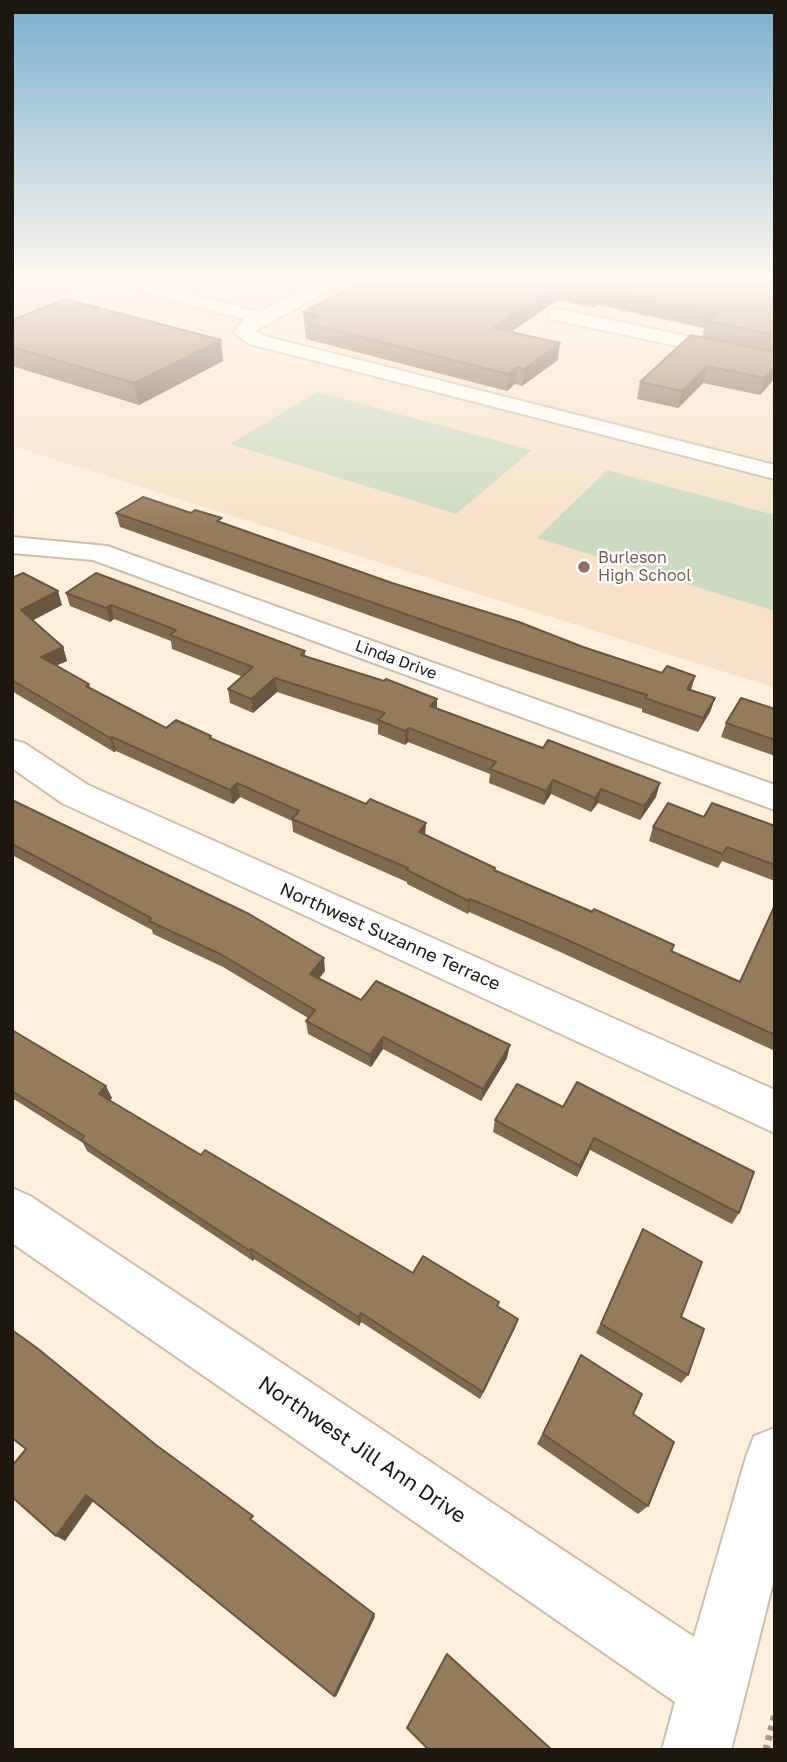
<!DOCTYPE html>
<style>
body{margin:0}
#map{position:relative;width:787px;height:1762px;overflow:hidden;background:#ffefdc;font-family:"Golos Text",sans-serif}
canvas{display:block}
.frame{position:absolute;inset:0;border:14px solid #1c1710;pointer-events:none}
</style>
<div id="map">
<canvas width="787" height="1762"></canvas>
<div class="frame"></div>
</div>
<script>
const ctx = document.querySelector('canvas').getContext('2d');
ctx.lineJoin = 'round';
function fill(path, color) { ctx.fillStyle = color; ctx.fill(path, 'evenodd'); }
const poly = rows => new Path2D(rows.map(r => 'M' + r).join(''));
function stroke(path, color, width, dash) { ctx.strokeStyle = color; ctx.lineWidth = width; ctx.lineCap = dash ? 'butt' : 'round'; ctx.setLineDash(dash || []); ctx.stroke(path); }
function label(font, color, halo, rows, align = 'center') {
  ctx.font = font + ' "Golos Text",sans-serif'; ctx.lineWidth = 5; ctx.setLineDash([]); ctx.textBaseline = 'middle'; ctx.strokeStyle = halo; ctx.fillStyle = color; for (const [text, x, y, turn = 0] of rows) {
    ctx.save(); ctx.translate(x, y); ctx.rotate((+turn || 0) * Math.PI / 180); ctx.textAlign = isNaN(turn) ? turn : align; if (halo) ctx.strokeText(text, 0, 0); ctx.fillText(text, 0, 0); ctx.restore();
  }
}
const built = poly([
 [12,282,775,282,775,688,12,446]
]);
const green = poly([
 [12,282,105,282,12,318],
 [317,392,532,450,456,514,230,444],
 [607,470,775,515,775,611,537,538]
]);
const path = poly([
 [766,1750,775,1713]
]);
const minor = poly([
 [128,282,153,282,188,294,259,312,320,282,343,282,255,331,264,336,775,465,775,479,250,344,234,333,244,319,176,302,131,286,128,282],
 [558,309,775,355,775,367,551,319,549,315,551,311,558,309],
 [12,537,107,546,775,785,775,810,93,560,12,553,12,537],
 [12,740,24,743,88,785,775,1090,775,1133,62,803,12,768,12,740],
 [12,1188,30,1196,694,1637,746,1457,754,1436,775,1428,775,1575,731,1750,662,1750,675,1702,12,1243,12,1188]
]);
const wall = poly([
 [362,282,775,282,775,378,760,395,703,383,678,408,637,399,640,382,702,337,704,328,597,305,594,308,558,300,511,332,558,360,522,386,515,384,507,391,306,339,303,312],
 [12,320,223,361,139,405,12,366],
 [116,513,191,513,715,698,710,712,698,732,642,712,642,709,495,660,120,527],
 [12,578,62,605,33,620,63,647,67,661,57,665,89,684,90,688,166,728,212,739,425,835,495,870,674,945,672,952,740,981,775,904,775,1051,558,951,469,912,468,914,407,884,407,882,293,832,292,821,240,797,233,804,116,751,114,752,15,693,12,690],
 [66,593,305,651,305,656,656,797,640,820,598,803,591,812,551,794,544,805,489,783,490,774,408,742,405,745,378,734,378,725,277,692,253,713,230,703,228,689,243,677,172,649,171,641,114,619,110,622,70,606],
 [775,709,775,756,721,737,726,723],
 [12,800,325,971,319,979,361,1000,507,1058,481,1101,383,1049,371,1067,308,1034,306,1021,308,1018,223,967,153,934,152,930,12,855],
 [704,817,775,826,775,881,722,861,718,868,649,841,653,827],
 [12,1030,112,1098,110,1100,201,1155,413,1273,498,1306,515,1328,480,1399,361,1322,359,1326,254,1259,253,1261,87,1151,83,1143,12,1098],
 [517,1084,739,1213,732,1224,590,1150,577,1177,493,1132,495,1120],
 [643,1229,681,1317,688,1375,681,1383,596,1333],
 [575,1367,648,1506,638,1514,537,1444]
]);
const shadedWall = poly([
 [560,285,558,300,492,344,493,328],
 [600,290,597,305,594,308,596,292],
 [221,340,223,361,139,405,134,383],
 [560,343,558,360,522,386,524,369],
 [707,366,703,383,678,408,682,391],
 [517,367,515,384,507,391,508,374],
 [775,367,775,378,760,395,764,378],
 [58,591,62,605,26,624,21,610],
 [111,605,114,619,110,622,106,608],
 [63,647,67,661,46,670,41,657],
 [695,676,691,690,687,689],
 [275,678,277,692,253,713,251,699],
 [715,698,710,712,698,732,703,718],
 [437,699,437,713,430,706],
 [409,728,408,742,405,745,405,731],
 [112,737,116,751,114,752,110,738],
 [553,780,551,794,544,805,546,791],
 [237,783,240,797,233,804,230,790],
 [660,783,656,797,640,820,644,806],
 [601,789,598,803,591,812,595,798],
 [426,823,425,837,419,832],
 [470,899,469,912,468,914,469,901],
 [324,958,325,971,311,987,310,974],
 [383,1037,383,1049,371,1067,370,1055],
 [510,1045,507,1058,481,1101,483,1089],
 [106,1086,112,1098,105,1106,99,1094],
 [594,1138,590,1150,577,1177,580,1166],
 [251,1249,254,1259,253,1261,250,1251],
 [361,1313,361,1322,359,1326,358,1317],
 [518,1319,515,1328,480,1399,483,1392],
 [86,1495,94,1500,65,1541,56,1536],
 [374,1614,375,1617,336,1697,334,1696]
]);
const building = poly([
 [362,282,775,282,775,335,706,321,714,313,600,290,596,292,560,285,493,328,560,343,524,369,517,367,508,374,305,323,319,316,303,312,362,282],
 [65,299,221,340,134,383,12,347,12,320,65,299],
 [691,335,775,352,775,367,764,378,707,366,682,391,640,382,691,335],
 [143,497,191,513,195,510,222,518,217,521,392,583,519,622,583,647,662,673,667,666,695,676,687,689,715,698,703,718,645,698,647,695,497,646,116,513,143,497],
 [23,573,58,591,21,610,63,647,41,657,89,684,86,686,166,728,176,720,211,736,210,738,366,804,370,799,426,823,419,832,495,868,494,870,592,912,594,909,674,945,671,951,740,982,775,905,775,1035,561,937,470,899,469,901,407,870,408,868,292,819,299,811,237,783,230,790,112,737,110,738,12,680,12,578,23,573],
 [96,573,305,651,301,655,384,681,386,679,437,699,430,706,543,748,548,740,660,783,644,806,601,789,595,798,553,780,546,791,490,769,496,762,409,728,405,731,378,720,385,713,275,678,251,699,228,689,253,667,170,635,176,630,111,605,106,608,66,593,96,573],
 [741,698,775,709,775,740,726,723,741,698],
 [12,800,249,914,324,958,310,974,361,1000,376,981,510,1045,483,1089,383,1037,370,1055,306,1021,315,1010,220,954,149,921,151,918,12,844,12,800],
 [668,803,704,817,712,803,775,826,775,865,727,847,723,854,653,827,668,803],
 [12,1030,106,1086,99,1094,201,1155,205,1150,413,1273,423,1256,499,1302,497,1306,518,1319,483,1392,361,1313,358,1317,251,1249,250,1251,81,1140,84,1136,12,1091,12,1030],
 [577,1082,754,1172,739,1213,594,1138,580,1166,495,1120,517,1084,563,1107,577,1082],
 [643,1229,702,1262,681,1317,704,1329,688,1375,601,1324,643,1229],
 [12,1330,37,1348,156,1445,253,1516,250,1519,374,1614,334,1696,86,1495,56,1536,12,1497,12,1466,26,1449,12,1438,12,1330],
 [581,1355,642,1394,633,1414,674,1442,648,1506,543,1434,581,1355],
 [447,1654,552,1750,429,1750,407,1728,447,1654]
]);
const markers = [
 [584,567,7,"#8d6e63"]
];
const farEducationnames = [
 ["Burleson",598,558],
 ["High School",598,576]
];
const farStreetnames = [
 ["Linda Drive",396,660,20]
];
const streetNames = [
 ["Northwest Suzanne Terrace",390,937,24]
];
const nearStreetnames = [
 ["Northwest Jill Ann Drive",362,1450,34]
];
fill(built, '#f7e2c9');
fill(green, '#cbdac0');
stroke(minor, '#cdbeac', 4);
stroke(path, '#a69a8c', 7, [5, 5]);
fill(minor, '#fff');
fill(wall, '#806a4e');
fill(shadedWall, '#685640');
fill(building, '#957b5b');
stroke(building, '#685640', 2);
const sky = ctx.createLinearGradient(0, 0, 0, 529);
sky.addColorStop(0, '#79afce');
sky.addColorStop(0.53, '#fff8ef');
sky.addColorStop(1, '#fff8ef00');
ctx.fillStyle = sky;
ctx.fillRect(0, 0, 787, 529);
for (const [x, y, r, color] of markers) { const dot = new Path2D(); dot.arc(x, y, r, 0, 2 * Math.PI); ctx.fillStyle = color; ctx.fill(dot); stroke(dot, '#fff', 2.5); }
label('16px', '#785e54', '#fff', farEducationnames, 'left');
label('16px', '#1c1710', '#fff', farStreetnames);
label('18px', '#1c1710', '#fff', streetNames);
label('21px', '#1c1710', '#fff', nearStreetnames);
</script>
